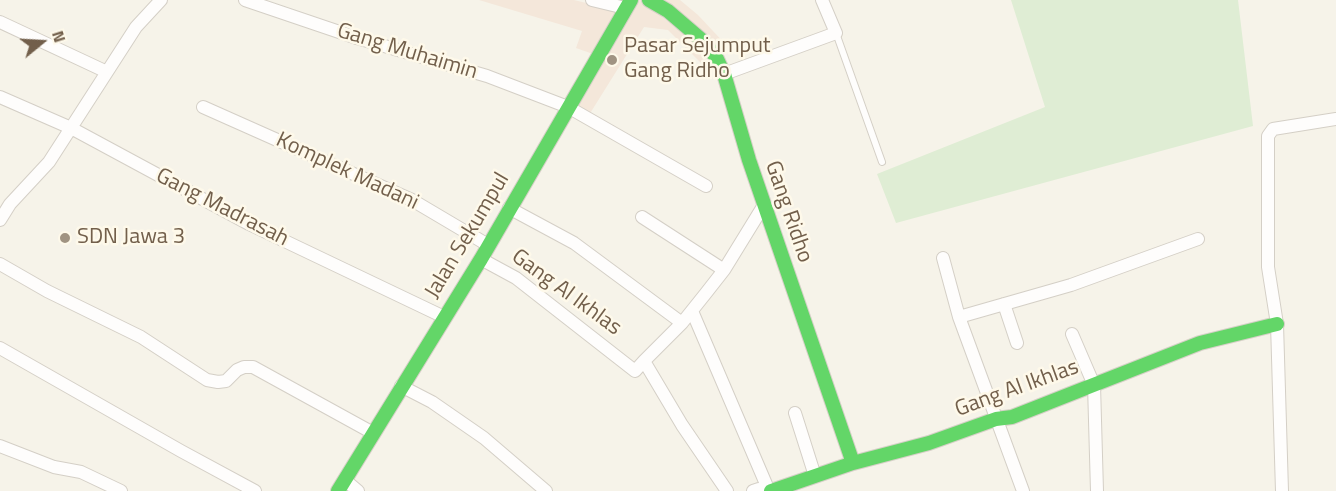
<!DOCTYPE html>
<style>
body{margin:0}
#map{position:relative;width:1336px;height:491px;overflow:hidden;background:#f6f3e9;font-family:"Titillium Web",sans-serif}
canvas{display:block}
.north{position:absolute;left:12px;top:12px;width:60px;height:60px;-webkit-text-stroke:4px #fef9ea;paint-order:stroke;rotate:72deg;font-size:16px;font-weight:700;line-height:24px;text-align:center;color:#725f4b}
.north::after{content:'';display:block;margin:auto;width:21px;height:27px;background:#725f4b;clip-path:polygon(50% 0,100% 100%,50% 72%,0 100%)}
</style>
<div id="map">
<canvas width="1336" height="491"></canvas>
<div class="north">N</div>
</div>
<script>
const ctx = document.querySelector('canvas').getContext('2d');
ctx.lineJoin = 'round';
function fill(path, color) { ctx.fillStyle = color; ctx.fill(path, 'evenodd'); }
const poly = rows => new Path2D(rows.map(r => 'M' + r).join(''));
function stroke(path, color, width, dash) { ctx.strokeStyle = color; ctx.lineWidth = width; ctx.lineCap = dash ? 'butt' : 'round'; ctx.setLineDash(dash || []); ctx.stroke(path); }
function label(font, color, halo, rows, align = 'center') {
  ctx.font = font + ' "Titillium Web",sans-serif'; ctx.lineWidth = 5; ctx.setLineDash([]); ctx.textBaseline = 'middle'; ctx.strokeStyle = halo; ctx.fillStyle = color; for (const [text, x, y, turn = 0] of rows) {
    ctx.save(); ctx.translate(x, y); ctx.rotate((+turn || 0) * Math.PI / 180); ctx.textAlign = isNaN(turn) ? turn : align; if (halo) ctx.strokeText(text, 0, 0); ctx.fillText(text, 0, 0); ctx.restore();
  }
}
const commercial = poly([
 [479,0,574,0,619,11,593,54,576,48,582,31],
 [636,0,641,0,710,55,702,64,668,30,644,27,589,115,574,106],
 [654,0,680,0,698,15,728,47,717,53]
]);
const green = poly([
 [1011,0,1238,0,1253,126,896,223,877,174,1045,107]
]);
const lane = poly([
 [836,33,882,162]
]);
const street = poly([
 [245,0,357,38,487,76,568,107,706,186],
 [592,0,625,8],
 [0,22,107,72],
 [724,74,836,33,822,0],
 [0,97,71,128,249,224,444,317],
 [203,107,412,200,488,245],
 [509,208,574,243,682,323],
 [642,217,724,270],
 [0,220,10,204,49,162,136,27,161,0],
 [943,258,959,317,1023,491],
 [481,259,516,278,635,371,644,361,682,425,727,491],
 [0,264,47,291,141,337,207,380,218,382,226,381,237,370,244,367,253,367,373,433],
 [1004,304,1017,343],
 [692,311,769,491],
 [959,317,1071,285,1198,239],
 [1072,334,1094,385,1097,491],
 [0,348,181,451,255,491],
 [644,361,682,323,706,293,724,270,764,205],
 [401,386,432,402,484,438,546,491],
 [795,413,815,476],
 [0,446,54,467,81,472,121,491],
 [345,480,358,491],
 [753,491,759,489,766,491],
 [1282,491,1277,324,1268,267,1268,136,1273,129,1336,119]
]);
const fast = poly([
 [649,0,668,11,703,41,716,57,724,74,749,160,853,463],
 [338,491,481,259,631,0],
 [771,491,853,463,929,443,996,419,1012,417,1200,343,1277,324]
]);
const markers = [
 [612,60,6,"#a09382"],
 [65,238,6,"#a09382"]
];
const poiNames = [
 ["Pasar Sejumput",624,47],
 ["Gang Ridho",624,72],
 ["SDN Jawa 3",77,238]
];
const streetNames = [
 ["Gang Muhaimin",407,52,17],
 ["Komplek Madani",347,172,25],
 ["Gang Madrasah",222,208,27],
 ["Gang Ridho",788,212,71],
 ["Jalan Sekumpul",468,236,-59],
 ["Gang Al Ikhlas",566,293,36],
 ["Gang Al Ikhlas",1017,389,-20]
];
fill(commercial, '#f4e7da');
fill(green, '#dfedd4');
stroke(lane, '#d4cfc6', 8);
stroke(street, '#d4cfc6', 14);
stroke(fast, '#d6d0c7', 16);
stroke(lane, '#fefdfc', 6);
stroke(street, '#fefdfc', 12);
stroke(fast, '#63d668', 14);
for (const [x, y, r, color] of markers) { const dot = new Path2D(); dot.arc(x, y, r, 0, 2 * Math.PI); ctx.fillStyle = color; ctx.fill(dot); stroke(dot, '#fef9ea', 2); }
label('22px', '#725f4b', '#fef9ea', poiNames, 'left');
label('22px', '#725f4b', '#fef9ea', streetNames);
</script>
